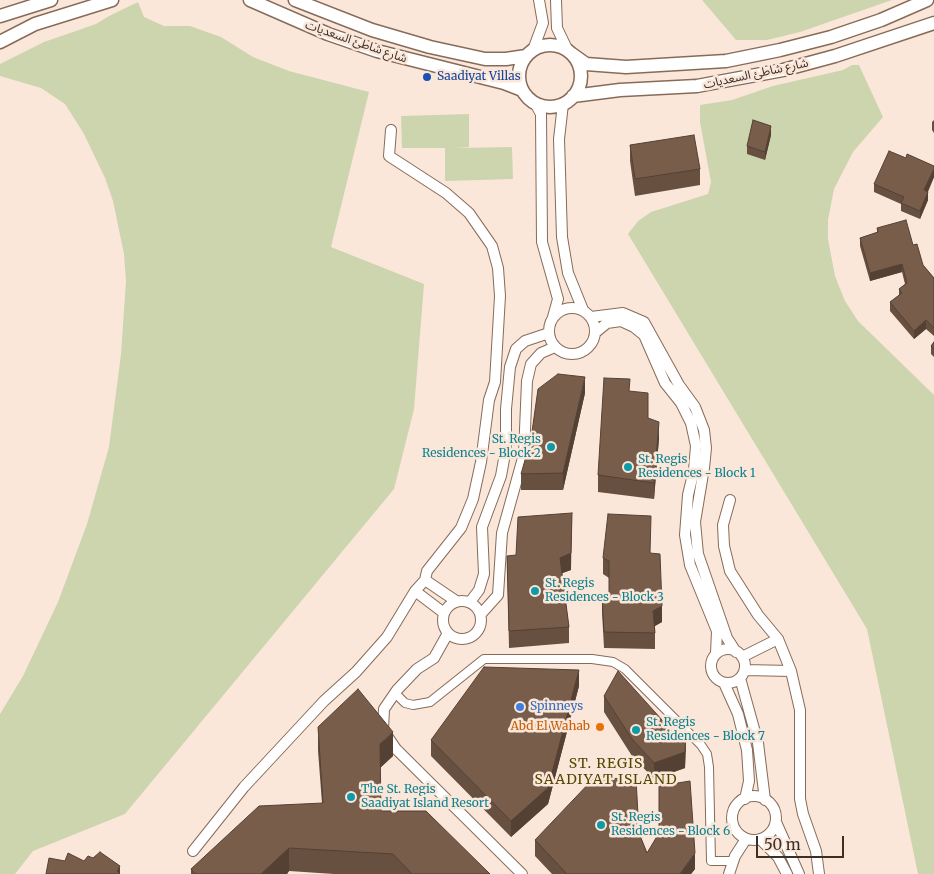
<!DOCTYPE html>
<meta charset="utf-8">
<style>
body{margin:0}
#map{position:relative;width:934px;height:874px;overflow:hidden;background:#fbe7da;font-family:Merriweather,serif}
canvas{display:block}
.scale{position:absolute;left:756px;top:836px;width:88px;height:22px;box-sizing:border-box;border:2px solid #3b2f27;border-top:0;padding-left:6px;font-size:15px;line-height:18px;white-space:nowrap;color:#3b2f27;-webkit-text-stroke:4px #fbe7da;paint-order:stroke}
</style>
<div id="map">
<canvas width="934" height="874"></canvas>
<div class="scale">50 m</div>
</div>
<script>
const ctx = document.querySelector('canvas').getContext('2d');
ctx.lineJoin = 'round';
function fill(path, color) { ctx.fillStyle = color; ctx.fill(path, 'evenodd'); }
const poly = rows => new Path2D(rows.map(r => 'M' + r).join(''));
function stroke(path, color, width, dash) { ctx.strokeStyle = color; ctx.lineWidth = width; ctx.lineCap = dash ? 'butt' : 'round'; ctx.setLineDash(dash || []); ctx.stroke(path); }
function label(font, color, halo, rows, align = 'center') {
  ctx.font = font + ' Merriweather,"Noto Sans Arabic",serif'; ctx.lineWidth = 5; ctx.setLineDash([]); ctx.textBaseline = 'middle'; ctx.strokeStyle = halo; ctx.fillStyle = color; for (const [text, x, y, turn = 0] of rows) {
    ctx.save(); ctx.translate(x, y); ctx.rotate((+turn || 0) * Math.PI / 180); ctx.textAlign = isNaN(turn) ? turn : align; if (halo) ctx.strokeText(text, 0, 0); ctx.fillText(text, 0, 0); ctx.restore();
  }
}
const green = poly([
 [702,0,892,0,800,32,767,40,736,40],
 [138,2,144,17,164,26,190,26,221,37,253,57,289,71,369,92,331,247,424,284,414,409,394,489,125,814,33,851,15,874,0,874,0,714,23,676,58,602,87,524,109,447,121,354,126,281,124,254,113,201,105,178,84,134,65,104,41,88,0,76,0,64,44,42,96,24,109,16],
 [852,65,859,65,883,117,853,152,834,189,828,220,828,239,835,276,845,301,858,321,934,395,934,874,918,874,867,629,628,234,638,221,651,212,708,194,711,182,700,122,700,105,732,100,773,86,843,70],
 [469,114,469,147,455,148,512,147,513,179,445,181,445,148,402,148,401,116]
]);
const pedestrian = poly([
 [395,693,405,703,413,705,430,702,484,659,592,659,613,662,625,669,701,745,707,754,709,767,711,861,733,861]
]);
const minor = poly([
 [556,0,557,28,568,51],
 [533,50,543,23,539,0],
 [535,103,541,114,542,242,558,299,553,317],
 [563,104,559,139,562,237,568,273,583,310],
 '549 331a23 23 0 1 1 46 0a23 23 0 1 1-46 0Z',
 [591,317,623,313,644,322,679,385,695,407,704,430,706,448,704,468,695,522,698,554,727,638,736,652],
 [596,332,607,323,621,321,634,327,644,335,665,383,681,403,691,423,696,446,694,470,688,495,685,535,690,565,717,631,716,653],
 [730,500,723,525,724,546,730,571,758,615,778,639,791,671,800,710,800,799,803,814,816,851,819,874],
 [425,580,456,601],
 [415,591,444,613],
 '443 620a19 19 0 1 1 38 0a19 19 0 1 1-38 0Z',
 [470,602,479,590,484,574,482,527,501,476,506,448,506,409,510,367,516,349,525,341,549,333],
 [481,614,498,595,502,533,524,454,527,381,531,364,541,353,555,347],
 [448,633,434,658,417,669,397,690,384,709,383,730,396,749,522,874],
 '711 666a17 17 0 1 1 34 0a17 17 0 1 1-34 0Z',
 [742,657,778,639],
 [745,670,791,671],
 [740,678,758,743,765,800],
 [724,683,738,714,747,750,749,781,745,799],
 '732 818a22 22 0 1 1 44 0a22 22 0 1 1-44 0Z',
 [776,822,799,874],
 [760,839,778,857,787,874],
 [193,851,244,787,324,701,356,672,387,637,415,591,425,580,427,571,461,528,473,499,481,462,489,400,495,382,500,296,498,268,492,246,469,213,446,193,389,156,391,130],
 [729,874,735,856,746,839]
]);
const tertiary = poly([
 [250,0,328,34,377,51,504,83,522,90],
 [295,0,372,30,430,47,485,59,506,59,526,56],
 [0,16,51,0],
 [0,42,35,24,112,0],
 '519 76a31 31 0 1 1 62 0a31 31 0 1 1-62 0Z',
 [572,54,586,64,626,67,726,61,780,50,831,37,881,20,927,0],
 [573,96,620,90,697,86,783,70,835,56,934,23]
]);
const wall = poly([
 [934,120,934,133,932,130,932,122],
 [771,135,765,160,747,154,747,146],
 [630,145,700,169,700,185,635,196,630,161],
 [906,158,934,166,934,177,928,192,928,200,920,219,901,211,901,204,874,192,874,184],
 [877,228,913,245,923,265,934,278,934,336,926,329,914,339,890,311,890,302,899,295,899,289,905,284,902,272,870,281,860,246,860,238,877,233],
 [934,342,934,357,931,354,931,346],
 [630,391,648,419,659,438,654,499,598,492,598,475],
 [585,393,563,490,521,490,521,474],
 [651,553,662,622,655,626,655,649,604,648,602,612,602,596,609,596,609,578,603,574,603,558],
 [507,556,571,570,562,573,569,627,569,643,509,648],
 [579,686,548,804,511,837,431,756,431,740],
 [604,696,686,747,685,768,654,779,632,756,604,712],
 [318,727,393,756,380,768,381,811,490,874,334,874,289,871,287,874,191,874,191,869,322,803,318,751],
 [639,833,647,853,695,869,691,874,552,874,535,856,535,840]
]);
const shadedWall = poly([
 [771,126,771,135,765,160,765,152],
 [934,169,934,177,924,199,924,190],
 [928,192,928,200,920,219,920,211],
 [902,264,902,272,870,281,870,273],
 [926,320,926,329,914,339,914,331],
 [585,377,585,393,563,490,563,473],
 [659,422,659,438,654,499,654,483],
 [572,513,571,570,560,574,560,558],
 [662,606,662,622,653,627,653,611],
 [579,670,579,686,548,804,511,837,511,821],
 [686,731,685,768,654,779,654,763],
 [393,732,393,756,380,768,380,744],
 [289,848,289,871,287,874,261,874],
 [695,853,695,869,691,874,680,874],
 [120,866,120,874,117,871]
]);
const building = poly([
 [753,120,771,126,765,152,747,146,753,120],
 [694,135,700,169,635,179,630,145,694,135],
 [889,151,906,158,907,154,934,166,934,169,924,190,928,192,920,211,901,203,904,197,874,184,889,151],
 [906,220,913,245,917,244,923,265,934,278,934,328,926,320,914,331,890,302,902,293,899,289,907,283,902,264,870,273,860,238,878,232,877,228,906,220],
 [934,342,934,349,931,346,934,342],
 [558,374,585,377,563,473,521,474,531,439,538,389,558,374],
 [604,378,630,379,629,391,648,393,648,418,659,422,654,483,598,475,604,378],
 [572,513,571,553,560,558,569,627,509,631,507,556,516,555,518,517,572,513],
 [608,514,651,516,650,553,660,554,662,606,653,611,655,633,604,632,602,596,609,596,609,561,603,558,608,514],
 [484,667,579,670,548,788,511,821,431,740,484,667],
 [618,671,672,731,686,731,685,752,654,763,632,739,604,696,618,671],
 [358,689,393,732,380,744,381,811,426,811,490,874,412,874,393,854,289,848,261,874,195,874,191,869,259,806,323,803,318,727,358,689],
 [636,778,639,833,647,853,659,833,659,786,690,781,695,853,680,874,567,874,535,840,593,779,636,778],
 [100,852,120,866,117,871,120,874,46,874,49,858,65,861,68,853,84,861,88,856,93,858,100,852]
]);
const markers = [
 [427,77,5,"#1a4fb4"],
 [551,447,5,"#0f9aa8"],
 [628,467,5,"#0f9aa8"],
 [535,591,5,"#0f9aa8"],
 [520,707,5,"#3f7fe0"],
 [600,727,5,"#e8710a"],
 [636,730,5,"#0f9aa8"],
 [351,797,5,"#0f9aa8"],
 [601,825,5,"#0f9aa8"]
];
const streetNames = [
 ["شارع شاطئ السعديات",356,42,19],
 ["شارع شاطئ السعديات",756,74,-12]
];
const transitNames = [
 ["Saadiyat Villas",437,77]
];
const cultureNames = [
 ["St. Regis",541,440,"right"],
 ["Residences - Block 2",541,454,"right"],
 ["St. Regis",638,460],
 ["Residences - Block 1",638,474],
 ["St. Regis",545,584],
 ["Residences - Block 3",545,598],
 ["St. Regis",646,723],
 ["Residences - Block 7",646,737],
 ["The St. Regis",361,790],
 ["Saadiyat Island Resort",361,804],
 ["St. Regis",611,818],
 ["Residences - Block 6",611,832]
];
const shopNames = [
 ["Spinneys",530,707]
];
const foodNames = [
 ["Abd El Wahab",590,727]
];
const neighbourhoodNames = [
 ["ST. REGIS",606,764],
 ["SAADIYAT ISLAND",606,780]
];
fill(green, '#cdd5ae');
stroke(pedestrian, '#876b58', 10);
stroke(minor, '#876b58', 12);
stroke(tertiary, '#876b58', 15);
stroke(pedestrian, '#fff', 8);
stroke(minor, '#fff', 10);
stroke(tertiary, '#fff', 12);
fill(wall, '#675040');
fill(shadedWall, '#544134');
fill(building, '#785d4a');
stroke(building, '#544134', 1);
for (const [x, y, r, color] of markers) { const dot = new Path2D(); dot.arc(x, y, r, 0, 2 * Math.PI); ctx.fillStyle = color; ctx.fill(dot); stroke(dot, '#fbe7da', 2); }
label('12px', '#3b2f27', '#fbe7da', streetNames);
label('12px', '#164399', '#fbe7da', transitNames, 'left');
label('12px', '#0d838f', '#fbe7da', cultureNames, 'left');
label('12px', '#366cbe', '#fbe7da', shopNames, 'left');
label('12px', '#c56008', '#fbe7da', foodNames, 'right');
ctx.letterSpacing = '1px';
label('14px', '#554603', '#fbe7da', neighbourhoodNames);
ctx.letterSpacing = '0px';
</script>
